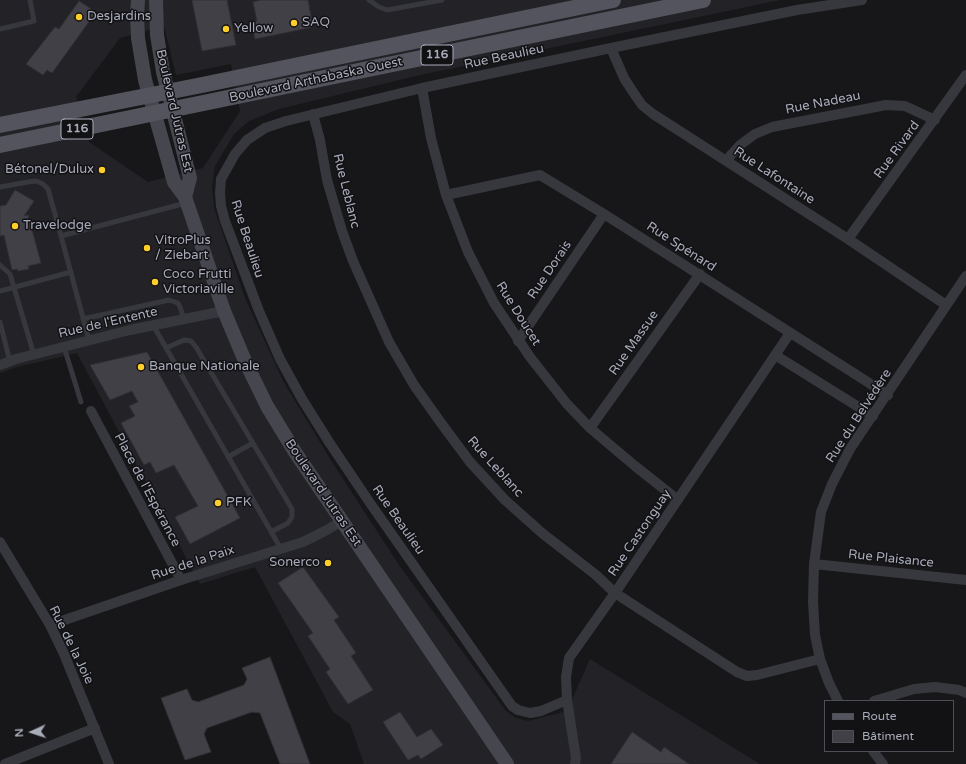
<!DOCTYPE html>
<meta charset="utf-8">
<style>
body{margin:0}
#map{position:relative;width:966px;height:764px;overflow:hidden;background:#171719;font-family:"Varela Round",sans-serif}
canvas{display:block}
.legend{position:absolute;left:824px;top:700px;width:130px;height:52px;box-sizing:border-box;background:#121114;border:1px solid #4e4f56;margin:0;padding:5px 7px;list-style:none;font-size:12px;color:#a8abba}
.legend li{display:flex;align-items:center;gap:8px;height:20px}
.legend b{width:20px;border:1px solid #4e4f56}
.north{position:absolute;left:12px;top:712px;width:40px;height:40px;-webkit-text-stroke:3px #121114;paint-order:stroke;rotate:267deg;font-size:11px;font-weight:700;line-height:16px;text-align:center;color:#a8abba}
.north::after{content:'';display:block;margin:auto;width:14px;height:18px;background:#a8abba;clip-path:polygon(50% 0,100% 100%,50% 72%,0 100%)}
</style>
<div id="map">
<canvas width="966" height="764"></canvas>
<ul class="legend">
<li><b style="height:5px;background:#53545d"></b>Route</li>
<li><b style="height:11px;background:#414046"></b>Bâtiment</li>
</ul>
<div class="north">N</div>
</div>
<script>
const ctx = document.querySelector('canvas').getContext('2d');
ctx.lineJoin = 'round';
function fill(path, color) { ctx.fillStyle = color; ctx.fill(path, 'evenodd'); }
const poly = rows => new Path2D(rows.map(r => 'M' + r).join(''));
function stroke(path, color, width, dash) { ctx.strokeStyle = color; ctx.lineWidth = width; ctx.lineCap = dash ? 'butt' : 'round'; ctx.setLineDash(dash || []); ctx.stroke(path); }
function label(font, color, halo, rows, align = 'center') {
  ctx.font = font + ' "Varela Round",sans-serif'; ctx.lineWidth = 3; ctx.setLineDash([]); ctx.textBaseline = 'middle'; ctx.strokeStyle = halo; ctx.fillStyle = color; for (const [text, x, y, turn = 0] of rows) {
    ctx.save(); ctx.translate(x, y); ctx.rotate((+turn || 0) * Math.PI / 180); ctx.textAlign = isNaN(turn) ? turn : align; if (halo) ctx.strokeText(text, 0, 0); ctx.fillText(text, 0, 0); ctx.restore();
  }
}
const built = poly([
 [0,0,780,0,416,76,279,109,249,121,234,134,215,166,212,187,214,208,245,298,283,381,332,462,399,565,506,711,516,718,528,721,567,711,590,659,760,764,364,764,350,724,333,712,255,567,200,584,77,353,17,367,0,373],
 [164,26,176,75,231,64,240,111,203,168,148,182,89,142,76,97,120,38]
]);
const building = poly([
 [192,0,227,0,236,45,202,51,192,0],
 [261,0,308,0,313,27,255,39,251,22,257,21,253,2,261,0],
 [79,1,96,12,52,73,47,70,43,75,26,64,55,27,59,29,79,1],
 [15,190,34,201,24,216,28,215,41,263,28,266,29,269,18,271,17,269,12,270,4,235,0,236,0,206,6,205,15,190],
 [147,352,240,518,190,544,175,517,198,506,174,465,156,473,150,462,144,465,121,423,135,416,129,406,138,402,132,391,110,400,90,365,147,352],
 [303,567,339,617,334,620,356,653,351,656,373,690,348,704,326,672,330,669,308,636,313,633,278,583,303,567],
 [270,657,310,764,280,764,260,713,252,712,207,728,204,734,211,752,185,760,161,698,187,689,192,700,198,702,244,685,247,679,242,668,270,657],
 [400,712,417,737,431,729,443,745,421,759,418,755,408,760,383,722,400,712],
 [632,732,661,752,664,747,689,764,611,764,632,732]
]);
const lane = poly([
 [369,0,379,7,387,10,442,0],
 [0,29,34,21,30,0],
 [0,187,28,182,36,181,43,184,48,189,61,236],
 [0,265,10,274,34,355],
 [0,291,71,272],
 [83,319,169,300,178,303,180,307,184,319],
 [0,322,10,362],
 [153,325,281,549],
 [89,340,61,236,186,203],
 [64,347,81,402],
 [166,348,184,340,191,341,196,347,292,509,292,517,288,523,271,532],
 [228,457,253,443]
]);
const street = poly([
 [611,48,624,78,633,92,642,105,653,114,848,239,946,305],
 [422,88,431,138,446,195,468,252,494,303,530,357,567,404,590,428,635,466,678,500],
 [313,114,320,140,327,180,342,231,353,261,389,342,414,385,441,423,470,462,505,500,542,533,596,575,615,593,737,672,747,676,757,675,820,659],
 [728,162,730,156,740,145,755,134,772,127,886,105,905,106,935,120],
 [446,195,540,175,604,214,888,395],
 [848,239,966,75],
 [518,341,604,214],
 [775,355,873,416],
 [0,365,16,359,130,330,224,311],
 [91,411,181,580],
 [590,428,700,274],
 [0,542,50,625,64,654,109,764],
 [814,564,966,580],
 [50,625,181,580,303,542,325,531,342,521],
 [567,700,541,711,530,713,518,710,512,706,370,503,329,442,302,399,280,359,259,311,225,221,221,206,220,193,221,179,235,154,247,140,265,128,286,121,422,88,611,48,797,10,862,0],
 [838,701,829,683,820,659,815,635,813,602,814,564,821,512,832,484,850,449,966,276],
 [874,701,914,689,935,687,959,690,966,693],
 [873,751,883,764],
 [5,764,95,728],
 [575,764,576,758,567,700,566,677,569,658,615,593,790,333]
]);
const secondary = poly([
 [138,0,137,15,138,38,145,80,174,182,185,197,224,311,245,361,267,406,295,452,507,764],
 [156,0,157,35,163,72,190,178,185,197]
]);
const primary = poly([
 [0,125,202,85,613,0],
 [0,145,703,0]
]);
const markers = [
 [79,17,4,"#fece29"],
 [294,23,4,"#fece29"],
 [226,29,4,"#fece29"],
 [102,170,4,"#fece29"],
 [15,226,4,"#fece29"],
 [147,248,4,"#fece29"],
 [155,282,4,"#fece29"],
 [141,367,4,"#fece29"],
 [218,503,4,"#fece29"],
 [328,563,4,"#fece29"]
];
const shields = [
 [437,55,32],
 [77,129,32]
];
const shieldNames = [
 ["116",437,55],
 ["116",77,129]
];
const poiNames = [
 ["Desjardins",87,17],
 ["SAQ",302,23],
 ["Yellow",234,29],
 ["Bétonel/Dulux",94,170,"right"],
 ["Travelodge",23,226],
 ["VitroPlus",155,241],
 ["/ Ziebart",155,256],
 ["Coco Frutti",163,275],
 ["Victoriaville",163,290],
 ["Banque Nationale",149,367],
 ["PFK",226,503],
 ["Sonerco",320,563,"right"]
];
const streetNames = [
 ["Rue Beaulieu",504,57,-12],
 ["Boulevard Arthabaska Ouest",316,80,-12],
 ["Rue Nadeau",823,103,-11],
 ["Boulevard Jutras Est",174,111,77],
 ["Rue Rivard",897,150,-54],
 ["Rue Lafontaine",774,176,33],
 ["Rue Leblanc",346,191,76],
 ["Rue Beaulieu",247,239,72],
 ["Rue Spénard",681,247,33],
 ["Rue Dorais",550,270,-56],
 ["Rue Doucet",518,314,58],
 ["Rue de l'Entente",108,323,-13],
 ["Rue Massue",634,343,-55],
 ["Rue du Belvédère",859,416,-57],
 ["Rue Leblanc",495,467,48],
 ["Place de l'Espérance",147,490,62],
 ["Boulevard Jutras Est",323,493,56],
 ["Rue Beaulieu",398,520,55],
 ["Rue Castonguay",640,533,-56],
 ["Rue Plaisance",891,559,6],
 ["Rue de la Paix",193,563,-18],
 ["Rue de la Joie",71,645,64]
];
fill(built, '#232226');
fill(building, '#414046');
stroke(building, '#313035', 1);
stroke(lane, '#37383e', 5);
stroke(street, '#37383e', 10);
stroke(secondary, '#45464e', 14);
stroke(primary, '#53545d', 16);
for (const [x, y, r, color] of markers) { const dot = new Path2D(); dot.arc(x, y, r, 0, 2 * Math.PI); ctx.fillStyle = color; ctx.fill(dot); stroke(dot, '#121114', 1.5); }
for (const [x, y, w] of shields) { const box = new Path2D(); box.roundRect(x - w / 2, y - 10, w, 20, 3); ctx.fillStyle = '#121114'; ctx.fill(box); stroke(box, '#a8abba', 1); }
label('bold 12px', '#a8abba', null, shieldNames);
label('13px', '#a8abba', '#121114', poiNames, 'left');
label('13px', '#a8abba', '#121114', streetNames);
</script>
